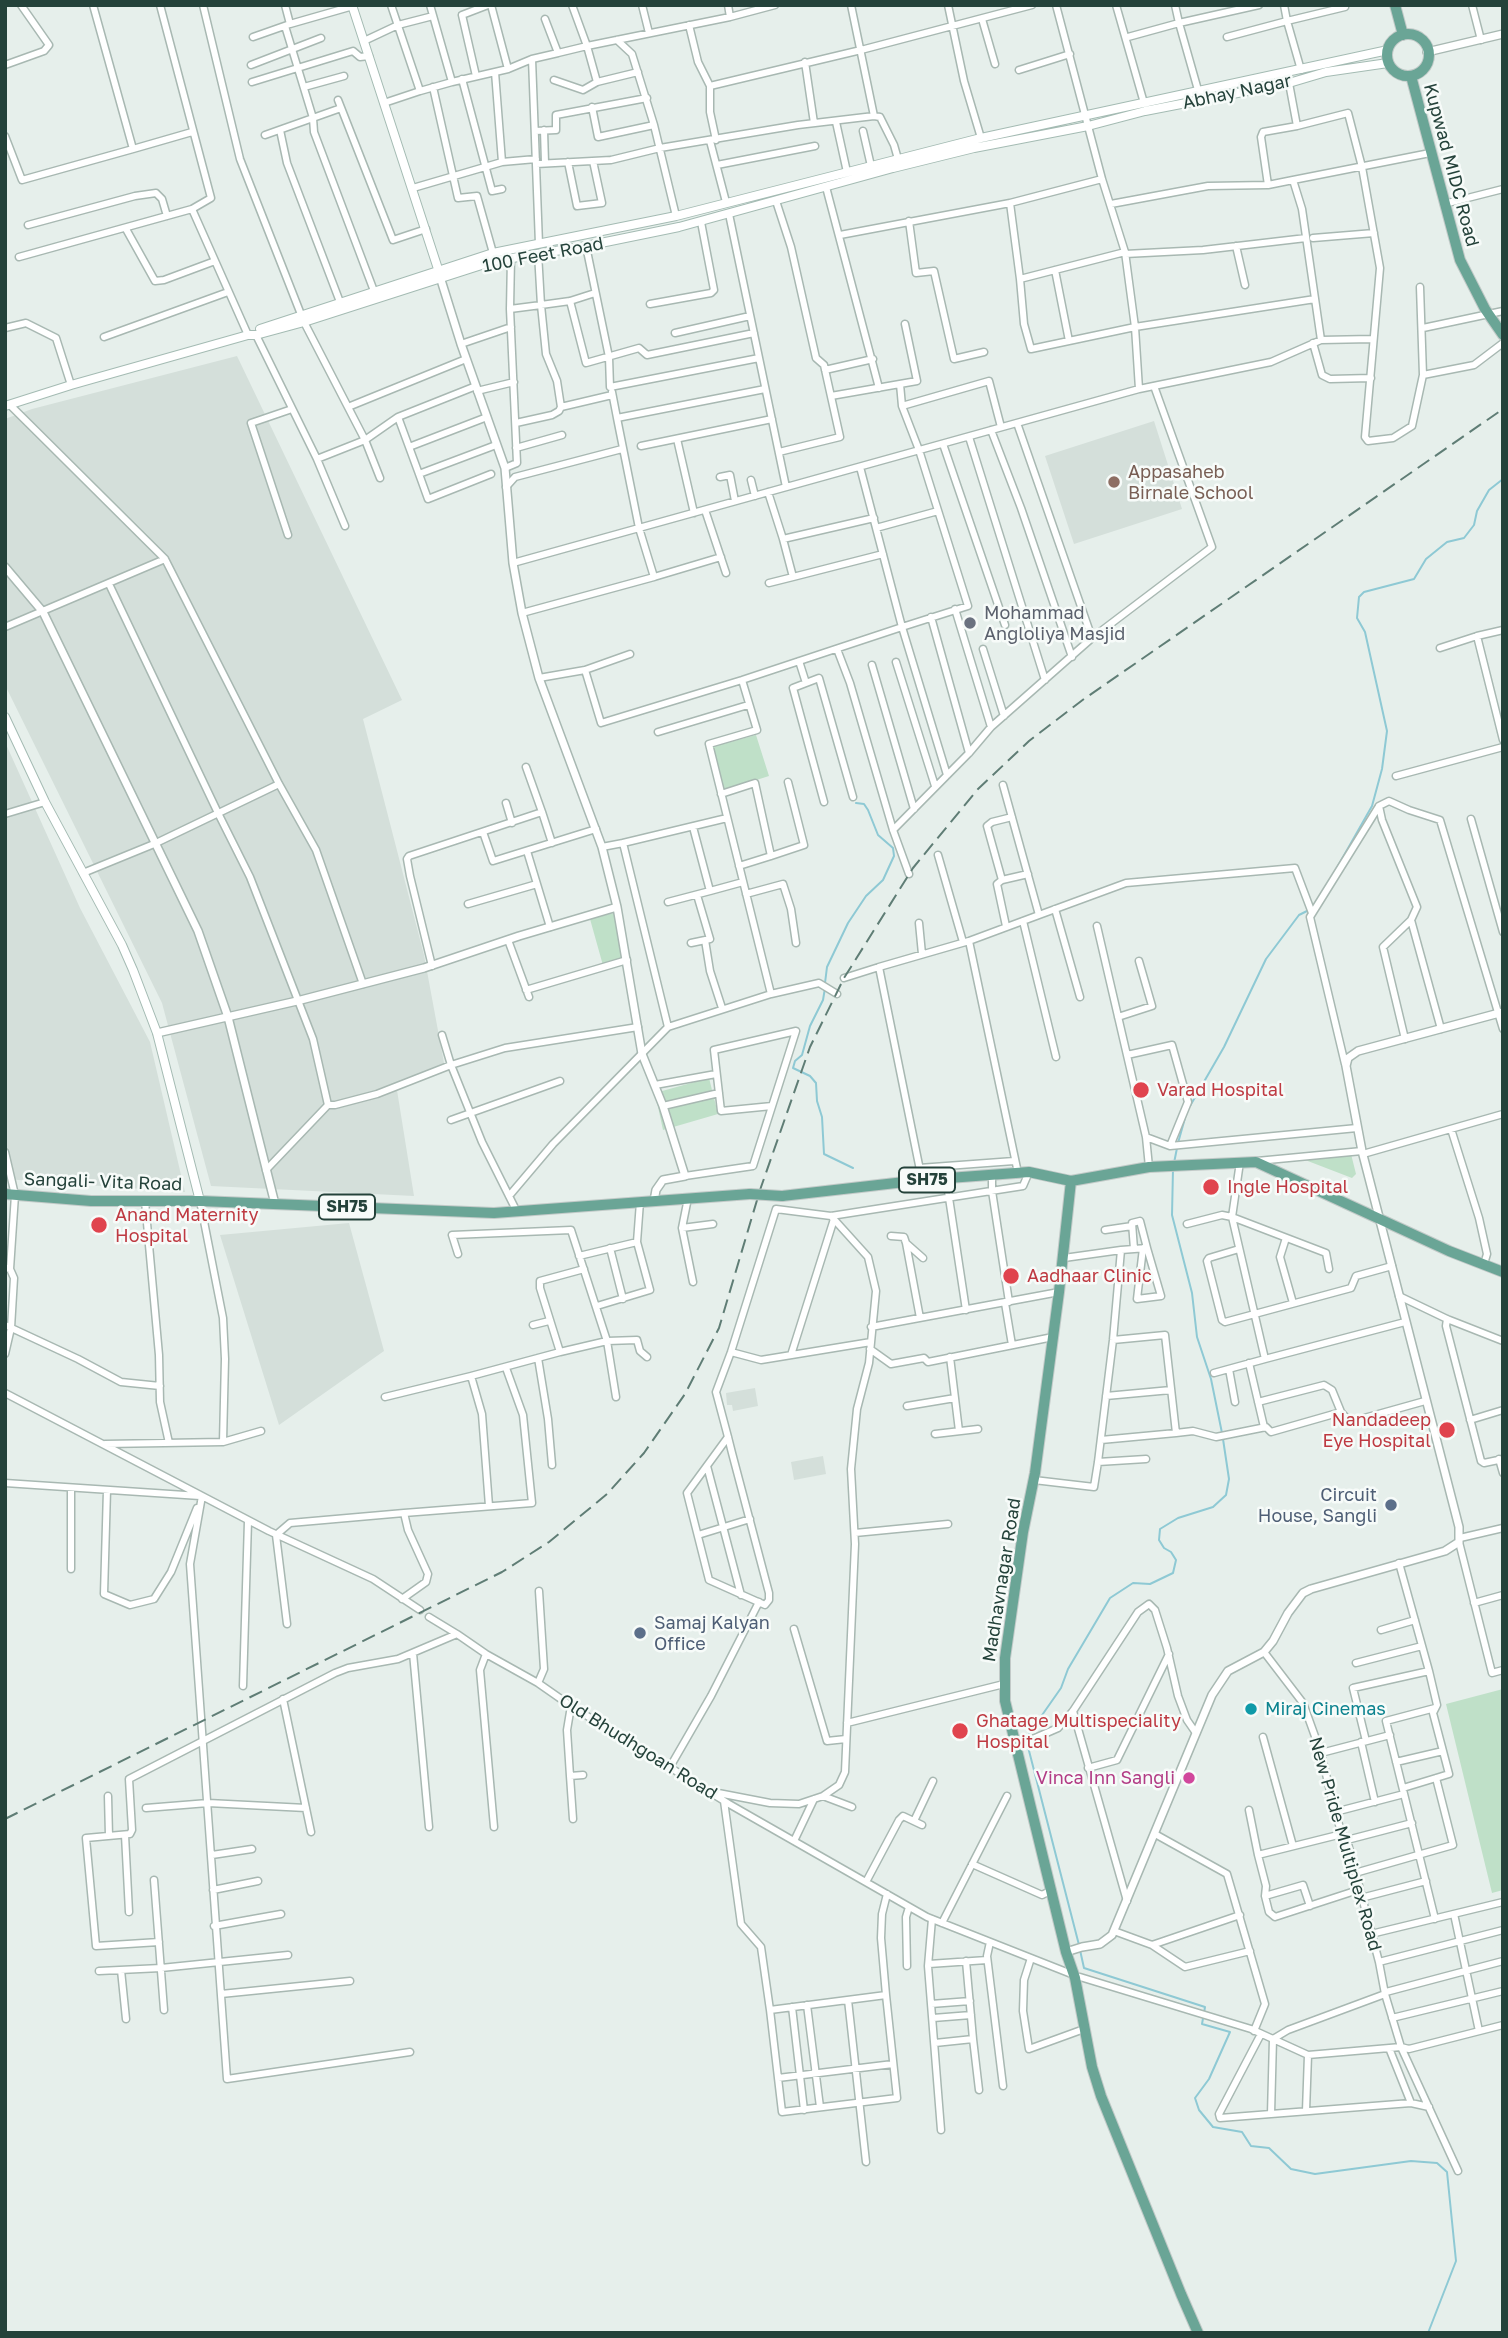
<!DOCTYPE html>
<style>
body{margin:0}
#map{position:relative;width:1508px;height:2338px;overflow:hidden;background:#e6efeb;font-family:"Golos Text",sans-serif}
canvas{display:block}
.frame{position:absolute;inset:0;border:7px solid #24423a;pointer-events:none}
</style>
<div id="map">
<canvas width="1508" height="2338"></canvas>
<div class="frame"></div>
</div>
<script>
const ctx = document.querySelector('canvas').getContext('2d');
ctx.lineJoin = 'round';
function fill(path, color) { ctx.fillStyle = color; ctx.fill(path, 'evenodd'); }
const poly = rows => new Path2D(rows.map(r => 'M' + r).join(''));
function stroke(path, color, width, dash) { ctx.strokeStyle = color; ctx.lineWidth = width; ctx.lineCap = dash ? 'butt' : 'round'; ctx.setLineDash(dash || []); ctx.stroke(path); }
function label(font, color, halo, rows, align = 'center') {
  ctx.font = font + ' "Golos Text",sans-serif'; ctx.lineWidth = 5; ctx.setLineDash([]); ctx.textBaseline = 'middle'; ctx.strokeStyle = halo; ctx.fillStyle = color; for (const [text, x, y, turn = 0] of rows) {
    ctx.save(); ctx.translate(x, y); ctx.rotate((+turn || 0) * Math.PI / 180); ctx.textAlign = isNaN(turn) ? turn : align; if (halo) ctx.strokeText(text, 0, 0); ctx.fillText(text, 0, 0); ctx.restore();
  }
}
const built = poly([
 [237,356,402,700,363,719,424,955,444,1063,396,1084,414,1196,211,1186,162,1003,5,685,5,419,32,409],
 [1154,421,1182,509,1074,544,1045,456],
 [5,742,80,908,150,1042,185,1192,5,1179],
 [349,1223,384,1351,279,1425,220,1235],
 [755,1388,758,1406,733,1411,732,1405,727,1405,726,1393],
 [823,1456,826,1474,794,1480,791,1462]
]);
const green = poly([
 [756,735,769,776,722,791,711,747],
 [614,913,626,963,604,969,590,919],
 [709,1078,718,1114,663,1130,655,1093],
 [1351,1154,1356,1174,1352,1178,1300,1158],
 [1503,1689,1503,1890,1492,1893,1446,1704]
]);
const stream = poly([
 [1330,880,1372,806,1382,769,1387,731,1365,632,1357,618,1359,597,1364,592,1414,579,1426,559,1447,542,1464,538,1474,525,1477,511,1489,490,1503,479],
 [825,983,827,967,848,923,866,896,883,880,894,856,893,848,878,835,868,810,864,804,856,803],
 [825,988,823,1000,810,1026,802,1055,795,1061,793,1068,810,1076,816,1083,817,1101,822,1117,824,1154,853,1168],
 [1190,1106,1224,1047,1266,959,1299,915,1309,910],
 [1178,1143,1185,1118],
 [1174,1163,1177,1148],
 [1173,1169,1172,1215,1192,1293,1197,1337,1211,1379,1222,1433],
 [1026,1738,1061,1688,1068,1669,1110,1598,1133,1583,1150,1584,1173,1573,1176,1560,1171,1552,1164,1548,1159,1540,1160,1529,1178,1518,1213,1507,1226,1495,1229,1479,1223,1439],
 [1027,1743,1079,1945],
 [1080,1950,1084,1968,1205,2007,1202,2024,1230,2032,1209,2079,1195,2098,1199,2110,1213,2127,1242,2132,1251,2146,1269,2148,1291,2169,1315,2174,1411,2161,1437,2163,1447,2172,1456,2261,1428,2333]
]);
const minor = poly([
 [93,5,133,149,192,132],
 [160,5,211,198,192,209,248,335],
 [203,5,240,159,304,322,365,440,317,459,256,335],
 [491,5,508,69],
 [572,5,587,46,730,17,775,5],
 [642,5,649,33],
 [728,5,730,17],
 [851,5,874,116],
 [948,5,964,81,981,138],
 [1056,5,1102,179,1125,252,1135,327,1139,389,1271,362,1321,340,1372,339],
 [1116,5,1144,103],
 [1175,5,1179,23,1259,5],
 [1284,5,1287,21,1345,7,1344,5],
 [1472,5,1481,40],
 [982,19,995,64],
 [290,24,353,6],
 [689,25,698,62,710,86,861,50,1032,5],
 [285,26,313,118,314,132,374,291],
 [253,37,290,24,285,5],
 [1128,37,1179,23,1198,90],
 [1227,37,1287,21,1301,70],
 [617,40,632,54,654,125,676,216],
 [364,41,398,25,433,16],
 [558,53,587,46,597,82,638,72],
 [532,59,539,244],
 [805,62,814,123],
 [5,65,44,51,49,45,21,5],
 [251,65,321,38],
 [1019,70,1070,54],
 [476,76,462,15,488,5],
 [462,79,492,191,502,189],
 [554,80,583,90,597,82],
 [252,82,353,51,360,57,369,56],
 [452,82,508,69,532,59,558,53,545,19],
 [1289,83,1297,126],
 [710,86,710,112,716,140],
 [304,87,344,76],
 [433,87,458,198,477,196,493,253],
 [420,91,452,82,430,5],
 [338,100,393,240,426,229],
 [384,103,420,91,391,5],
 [592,107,598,137,654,125],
 [836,122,847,172],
 [280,130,287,163,340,302],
 [544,130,545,163],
 [535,131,556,130,556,115,647,98],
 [863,131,871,166],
 [265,135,341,108],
 [5,136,22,180,133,149],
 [710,141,726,202],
 [502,162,536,159],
 [568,162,577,206,602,203,593,161],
 [536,164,611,160,660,148,798,125,874,116,880,117,894,145,898,159],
 [717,165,815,146],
 [1102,179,1010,203,1020,279,1125,252],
 [1293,180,1430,153],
 [1268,185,1261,137,1263,132,1297,126,1348,113,1362,167,1380,268,1365,437,1368,441,1393,438,1412,426,1423,375],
 [826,187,879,388],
 [413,188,502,162,495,72],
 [776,201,791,247,816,358,824,365,840,437,779,452],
 [1111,204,1208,186,1268,185,1293,180,1302,209,1321,340],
 [1444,204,1503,189],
 [729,214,786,487],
 [909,221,916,273,934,271,954,359,984,352],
 [28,225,135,196,156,193,162,199,167,216],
 [126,229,155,281,164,280,215,261],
 [840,235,1010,203],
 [1313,238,1374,233],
 [586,246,609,357,610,387,759,358],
 [1236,246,1245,285],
 [538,253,541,305,570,301,595,293],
 [1125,254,1203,250,1306,238],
 [19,257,192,209],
 [1055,270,1069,341],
 [1020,279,1024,324,1031,349,1135,327,1315,299],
 [1420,287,1423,375,1474,365,1503,343],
 [570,301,586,363,639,348,647,355,754,333],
 [650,304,711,293,714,290,701,222],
 [510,309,541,305,546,354,557,381,561,407],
 [5,328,26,323,56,338,71,385],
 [1423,328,1503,311],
 [675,333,750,316],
 [104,337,228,292],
 [1313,343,1322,375,1330,379,1371,378],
 [461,344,511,327],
 [825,370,873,359],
 [900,384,902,406,989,381,1001,427],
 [477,391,514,382],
 [612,392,617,418],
 [831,396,917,381,905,324],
 [10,405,165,559,279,784,316,850,363,984],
 [348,407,466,359],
 [398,417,419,474],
 [516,423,552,415,559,411,561,407,612,395],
 [1017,423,1092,638],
 [991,430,1021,508,1072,657],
 [969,437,1045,680],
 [677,439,694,513],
 [943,444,1005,625],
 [641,446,772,419],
 [409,447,487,417],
 [516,448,562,435],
 [317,459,345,526],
 [860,467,902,627,968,606,919,450,902,406],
 [505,468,517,463,510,309,511,258],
 [491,474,428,499,419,474,496,445],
 [720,477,730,475,735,501],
 [380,478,365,440,398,417,476,386],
 [751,480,755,496],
 [506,487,515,477,622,449],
 [768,492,783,539],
 [705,510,726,573],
 [874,518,783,539,793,577,883,554],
 [876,528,938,511],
 [288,535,251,423,292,409],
 [721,557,654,577,639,528,617,418,765,389],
 [513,563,1139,389],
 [769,583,793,577],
 [109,584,218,813,250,877,313,1039,328,1105],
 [955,609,991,727],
 [522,613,654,577],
 [931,617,969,753],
 [5,627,165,559],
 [1477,636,1503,740],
 [1440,648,1477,636,1503,630],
 [837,649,850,683,893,830,909,874],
 [983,649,1004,716],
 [799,661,806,683,793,688,824,802],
 [896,662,935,786],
 [872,665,914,809],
 [585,670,601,723,742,680,902,627,947,775],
 [539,678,585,670,630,654],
 [742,680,757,730,709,744,771,994,819,983,837,994],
 [806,683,819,678,853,797],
 [658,732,748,705],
 [526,767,542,812],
 [1396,776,1503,747],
 [721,794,755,783,771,856,804,845,788,782],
 [506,803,512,823],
 [1379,806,1382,820,1417,907,1411,920,1441,1029],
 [5,814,45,802],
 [1471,819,1503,932],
 [693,827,710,891,743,882],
 [893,830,969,753,991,727,1092,638,1212,547,1154,386],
 [483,832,493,861,596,829],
 [623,843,727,818],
 [602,847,623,843,668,1027],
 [527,851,550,927],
 [938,855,963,942],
 [739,866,771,856],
 [83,873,154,844,279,784],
 [1002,880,987,826,992,822,1012,817],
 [746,894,783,884,791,909,796,943],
 [668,902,710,891],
 [468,904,537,884],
 [1055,909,1080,997],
 [1039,915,1126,883,1295,868,1312,913],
 [1023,921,1056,1057],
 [919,923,922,954],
 [1006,926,997,884,1002,880,1028,874],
 [1097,926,1146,1137,1149,1167],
 [508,940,529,997],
 [705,940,710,971,722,1008],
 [969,941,1018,1173],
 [691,943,710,939,697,895],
 [432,966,410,876,407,859,409,856,542,812,552,843],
 [844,978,879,967],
 [526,990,627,960],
 [1118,1017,1152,1006,1139,961],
 [442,1035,451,1065,482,1142,517,1212],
 [1405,1039,1383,947,1411,920],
 [1127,1055,1172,1045,1188,1102,1170,1146],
 [1345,1064,1310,917,1379,806,1389,801,1409,810,1440,820,1503,1029],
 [655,1085,716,1074],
 [663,1106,719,1093],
 [451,1120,560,1081],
 [1451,1129,1479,1218,1487,1254,1484,1264],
 [1146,1137,1170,1146,1357,1128],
 [5,1152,15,1195,10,1269,5,1268],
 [1363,1154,1503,1114],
 [1257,1161,1362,1151],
 [1240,1162,1232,1217,1265,1359,1405,1322],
 [919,1168,1014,1161],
 [266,1170,328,1105,335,1105,377,1094,451,1065,505,1048,638,1027],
 [992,1175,992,1191,1009,1302],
 [685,1176,753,1166,796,1031,714,1050,721,1111,772,1106],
 [946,1178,966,1310],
 [922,1180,879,967,969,941,1039,915,1003,785],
 [509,1196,553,1144,668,1027,771,994],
 [688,1198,682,1228,713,1224],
 [145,1201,159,1355,160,1402,169,1443],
 [1187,1224,1222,1215,1232,1217,1326,1253,1329,1269],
 [682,1228,693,1282],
 [1105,1230,1132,1226],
 [891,1236,904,1237,906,1243],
 [1286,1238,1280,1257,1293,1303],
 [610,1248,623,1299],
 [1134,1249,1132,1223,1140,1221,1147,1248],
 [1239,1249,1209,1258,1207,1261,1222,1320,1225,1322,1351,1288,1356,1276,1392,1266],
 [1121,1250,1147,1248,1161,1296,1137,1299,1143,1248],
 [458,1254,452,1235,571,1230,607,1341,637,1340,640,1351,647,1357],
 [579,1256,637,1242],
 [584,1269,540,1281,540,1288,560,1352,607,1341,616,1397],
 [1399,1296,1447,1319,1503,1341],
 [1005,1303,1012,1345],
 [597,1306,650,1290,637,1242,640,1202],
 [920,1318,906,1243,923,1258],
 [1447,1319,1446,1326,1481,1461,1484,1463,1503,1459],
 [5,1325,78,1359,121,1382,160,1386],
 [533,1325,549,1321],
 [871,1327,1059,1292],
 [870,1349,891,1364,924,1358,928,1362,1053,1337],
 [731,1352,761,1360,871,1342],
 [5,1354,11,1328,14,1278,10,1269],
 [791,1355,834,1219],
 [950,1357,959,1431],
 [538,1358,548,1419,552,1465],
 [1249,1363,1264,1427],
 [1229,1369,1235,1402],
 [1214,1373,1265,1359],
 [5,1393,269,1531,373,1579,420,1610],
 [1106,1396,1171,1390],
 [385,1397,471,1376],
 [1258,1402,1324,1385,1332,1390,1341,1412],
 [907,1406,955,1398],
 [1470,1420,1503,1410],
 [1176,1433,1193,1431,1216,1437,1266,1427,1271,1432,1341,1412,1350,1422,1425,1401],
 [935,1434,978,1429],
 [728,1437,687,1493,709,1580,765,1605,769,1600,769,1593,732,1453,728,1437,716,1392,731,1352,776,1209,831,1216,1023,1186,1029,1172],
 [1101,1440,1176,1433,1165,1335,1113,1340],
 [223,1442,261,1431],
 [105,1444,223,1442,225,1359,223,1318,200,1201],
 [1499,1459,1503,1473],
 [1098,1462,1146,1459],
 [707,1466,741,1595],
 [1034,1480,1094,1487,1098,1462,1113,1340,1121,1250,1064,1258],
 [5,1483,200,1496],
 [71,1488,71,1569],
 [107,1490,104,1594,130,1605,154,1599,171,1572,197,1508],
 [202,1496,190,1564,227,2079,410,2052],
 [489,1506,482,1414,471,1376,560,1352],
 [404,1513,532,1503,523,1415,506,1368],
 [855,1533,948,1524],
 [698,1535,750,1519],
 [1460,1538,1503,1528],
 [1459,1542,1492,1673,1503,1670],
 [1399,1563,1429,1671,1437,1705,1433,1713,1449,1774,1436,1778],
 [1474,1603,1503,1595],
 [429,1617,457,1634],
 [287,1624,276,1535,290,1523,404,1513,408,1530,428,1574,426,1582,402,1599],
 [794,1629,827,1741,846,1739],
 [1381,1630,1415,1620],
 [1264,1652,1303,1703,1321,1753,1335,1812,1342,1834,1347,1840,1379,1962,1385,1994,1401,2047,1458,2171],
 [413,1653,429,1827],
 [486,1654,480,1670,494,1827],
 [1356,1663,1422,1646],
 [538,1683,544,1669,539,1591],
 [243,1686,248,1521],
 [283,1699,311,1832],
 [571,1706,567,1730,570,1776,583,1775],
 [1435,1708,1386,1721,1435,1919],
 [1073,1711,1127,1901],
 [847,1723,1004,1684],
 [1263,1737,1293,1846],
 [1366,1741,1353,1688,1429,1671],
 [1361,1742,1375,1802],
 [1015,1744,1028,1741,1058,1728,1073,1711,1138,1612,1149,1604,1155,1610,1167,1648,1178,1696,1187,1720,1196,1733],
 [1321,1753,1390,1735],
 [1396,1762,1443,1751],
 [670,1767,711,1696,759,1602],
 [1088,1768,1117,1760,1169,1654],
 [570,1776,573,1819],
 [713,1792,770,1803,799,1804,823,1796,839,1785,845,1772,855,1544,851,1469,857,1409,869,1363,876,1291,868,1257,831,1216],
 [108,1796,109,1836],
 [823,1796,852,1807],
 [724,1801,741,1924,761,1947,770,2010],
 [146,1808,208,1803,306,1808],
 [1249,1810,1258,1855],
 [1335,1812,1404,1794],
 [914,1821,933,1781],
 [1155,1834,1227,1874,1265,2004,1254,2031],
 [1342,1834,1258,1855,1266,1886,1265,1896,1269,1912,1275,1917,1358,1890],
 [125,1835,129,1912],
 [1347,1840,1412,1823],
 [794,1841,814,1799],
 [212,1855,252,1849],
 [972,1864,1042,1895,1052,1890],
 [1355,1873,1453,1845,1436,1778,1403,1788],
 [154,1880,164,2010],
 [866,1882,899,1820,903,1816,922,1825],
 [213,1890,258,1881],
 [1265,1896,1303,1885,1310,1906],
 [1361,1898,1426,1881],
 [1454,1914,1479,2031],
 [932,1919,928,1966,941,2130],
 [942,1923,1007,1796],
 [214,1926,281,1914],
 [1114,1931,1152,1945,1240,1915],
 [1371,1934,1503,1902],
 [159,1942,96,1946,86,1838,130,1834,132,1830,129,1779,335,1673,348,1668,398,1659,457,1634,486,1654,538,1683,571,1706,729,1804,927,1917,1074,1975],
 [990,1942,987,1956,1003,2086],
 [1152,1945,1185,1967,1250,1951],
 [1031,1958,1024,1980,1023,2011,1029,2049,1084,2029],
 [966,1961,973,2039],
 [1379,1962,1503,1930],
 [929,1964,987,1960],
 [907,1966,906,1917,909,1907],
 [121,1970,126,2019],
 [99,1971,161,1968,288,1955],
 [1075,1978,1080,1977,1251,2029,1308,2055,1401,2047,1409,2049,1503,2025],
 [1386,1992,1503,1961],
 [221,1994,350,1981],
 [886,1995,897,2098,782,2112,770,2010,886,1995],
 [886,1995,881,1938,882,1914,887,1894],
 [848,2000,866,2162],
 [931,2004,970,2001],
 [807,2005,820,2107],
 [792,2007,804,2110],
 [933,2018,971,2015],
 [1392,2018,1503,1991],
 [1261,2034,1219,2114,1220,2118,1411,2103,1429,2107],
 [935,2043,973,2039,979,2090],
 [1389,2048,1411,2103],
 [778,2078,893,2064],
 [1306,2111,1308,2055],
 [1271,2114,1273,2039,1288,2030,1385,1994]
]);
const tertiary = poly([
 [1427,52,1503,34],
 [441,280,461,344,505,468,513,563,522,613,539,678,602,847,617,907,642,1054,663,1106,685,1176,663,1180,656,1190,654,1201],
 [5,567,43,612,198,931,228,1017,275,1204],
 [157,1033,297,1001,424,968,519,936,617,907],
 [1066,1952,1082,1947,1100,1944,1112,1935,1212,1695,1228,1671,1264,1652,1273,1641,1288,1613,1303,1593,1311,1589,1445,1551,1459,1542,1459,1527,1362,1151,1346,1066,1348,1058,1358,1051,1503,1012]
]);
const secondary = poly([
 [352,5,440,275],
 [260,329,493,253,676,216,981,138,1388,50],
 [5,406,71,385,248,335,256,335,304,322,494,261,586,246,679,227,893,168,974,148,1088,126,1145,111,1289,83,1326,72,1388,63],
 [5,717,45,802,122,945,133,970,157,1033,200,1201]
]);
const primary = poly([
 [1395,5,1403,35],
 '1387 55a21 21 0 1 1 42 0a21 21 0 1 1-42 0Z',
 [1411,76,1460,260,1485,309,1503,335],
 [1071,1181,1059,1292,1035,1473,1023,1532,1005,1658,1005,1701,1066,1952,1075,1978,1092,2067,1101,2096,1181,2294,1198,2333],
 [5,1194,91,1201,200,1201,494,1213,750,1194],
 [782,1196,922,1180,1029,1172,1071,1181,1149,1167,1256,1162,1449,1251,1503,1272]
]);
const rail = poly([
 [5,1819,502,1572,549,1542,607,1494,644,1453,685,1394,719,1328,760,1190,810,1047,844,978,913,868,978,789,1029,741,1084,699,1503,409]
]);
const primaryBridge = poly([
 [750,1194,782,1196]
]);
const markers = [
 [1114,482,7,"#8d6e63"],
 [970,623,7,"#6b7280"],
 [1141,1090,9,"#e0444e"],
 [1211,1187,9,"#e0444e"],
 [99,1225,9,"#e0444e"],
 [1011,1276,9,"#e0444e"],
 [1447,1430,9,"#e0444e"],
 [1391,1505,7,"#5c6f8a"],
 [640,1633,7,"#5c6f8a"],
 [1251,1709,7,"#0f9aa8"],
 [960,1731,9,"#e0444e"],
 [1189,1778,7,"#d1479c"]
];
const shields = [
 [927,1180,56],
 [347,1207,56]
];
const shieldNames = [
 ["SH75",927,1180],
 ["SH75",347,1207]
];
const streetNames = [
 ["Abhay Nagar",1237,92,-12],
 ["Kupwad MIDC Road",1451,165,75],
 ["100 Feet Road",543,255,-11],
 ["Sangali- Vita Road",103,1182,2],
 ["Madhavnagar Road",1002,1580,-81],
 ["Old Bhudhgoan Road",638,1747,32],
 ["New Pride Multiplex Road",1345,1844,74]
];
const educationNames = [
 ["Appasaheb",1128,472],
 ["Birnale School",1128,493]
];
const worshipNames = [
 ["Mohammad",984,613],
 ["Angloliya Masjid",984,634]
];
const healthNames = [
 ["Varad Hospital",1157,1090],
 ["Ingle Hospital",1227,1187],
 ["Anand Maternity",115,1215],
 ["Hospital",115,1236],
 ["Aadhaar Clinic",1027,1276],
 ["Nandadeep",1431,1420,"right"],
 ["Eye Hospital",1431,1441,"right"],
 ["Ghatage Multispeciality",976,1721],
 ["Hospital",976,1742]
];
const serviceNames = [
 ["Circuit",1377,1495],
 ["House, Sangli",1377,1516],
 ["Samaj Kalyan",654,1623,"left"],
 ["Office",654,1644,"left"]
];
const cultureNames = [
 ["Miraj Cinemas",1265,1709]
];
const hotelNames = [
 ["Vinca Inn Sangli",1175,1778]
];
fill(built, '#d4dfda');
fill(green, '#bfe0c8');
stroke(stream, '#8ec9d4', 2);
stroke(minor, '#a8b8b2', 9);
stroke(tertiary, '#a8b8b2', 10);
stroke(secondary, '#a4bbb3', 10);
stroke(primary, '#c2cac8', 12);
stroke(minor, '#fff', 6);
stroke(tertiary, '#fff', 7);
stroke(secondary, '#fff', 8);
stroke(primary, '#6aa596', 10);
stroke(rail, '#5f7d75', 2, [14, 7]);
stroke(primaryBridge, '#c2cac8', 12, []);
stroke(primaryBridge, '#6aa596', 10);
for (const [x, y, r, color] of markers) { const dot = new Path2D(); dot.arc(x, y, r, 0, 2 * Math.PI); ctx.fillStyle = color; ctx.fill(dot); stroke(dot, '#f7fbf9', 2.5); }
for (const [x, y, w] of shields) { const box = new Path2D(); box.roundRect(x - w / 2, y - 12.5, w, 25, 5); ctx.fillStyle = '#f7fbf9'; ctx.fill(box); stroke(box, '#24423a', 2); }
label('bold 16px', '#24423a', null, shieldNames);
label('18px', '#24423a', '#f7fbf9', streetNames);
label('18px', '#785e54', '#f7fbf9', educationNames, 'left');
label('18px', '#5b616d', '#f7fbf9', worshipNames, 'left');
label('18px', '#be3a42', '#f7fbf9', healthNames, 'left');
label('18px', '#4e5e75', '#f7fbf9', serviceNames, 'right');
label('18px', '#0d838f', '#f7fbf9', cultureNames, 'left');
label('18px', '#b23c85', '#f7fbf9', hotelNames, 'right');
</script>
